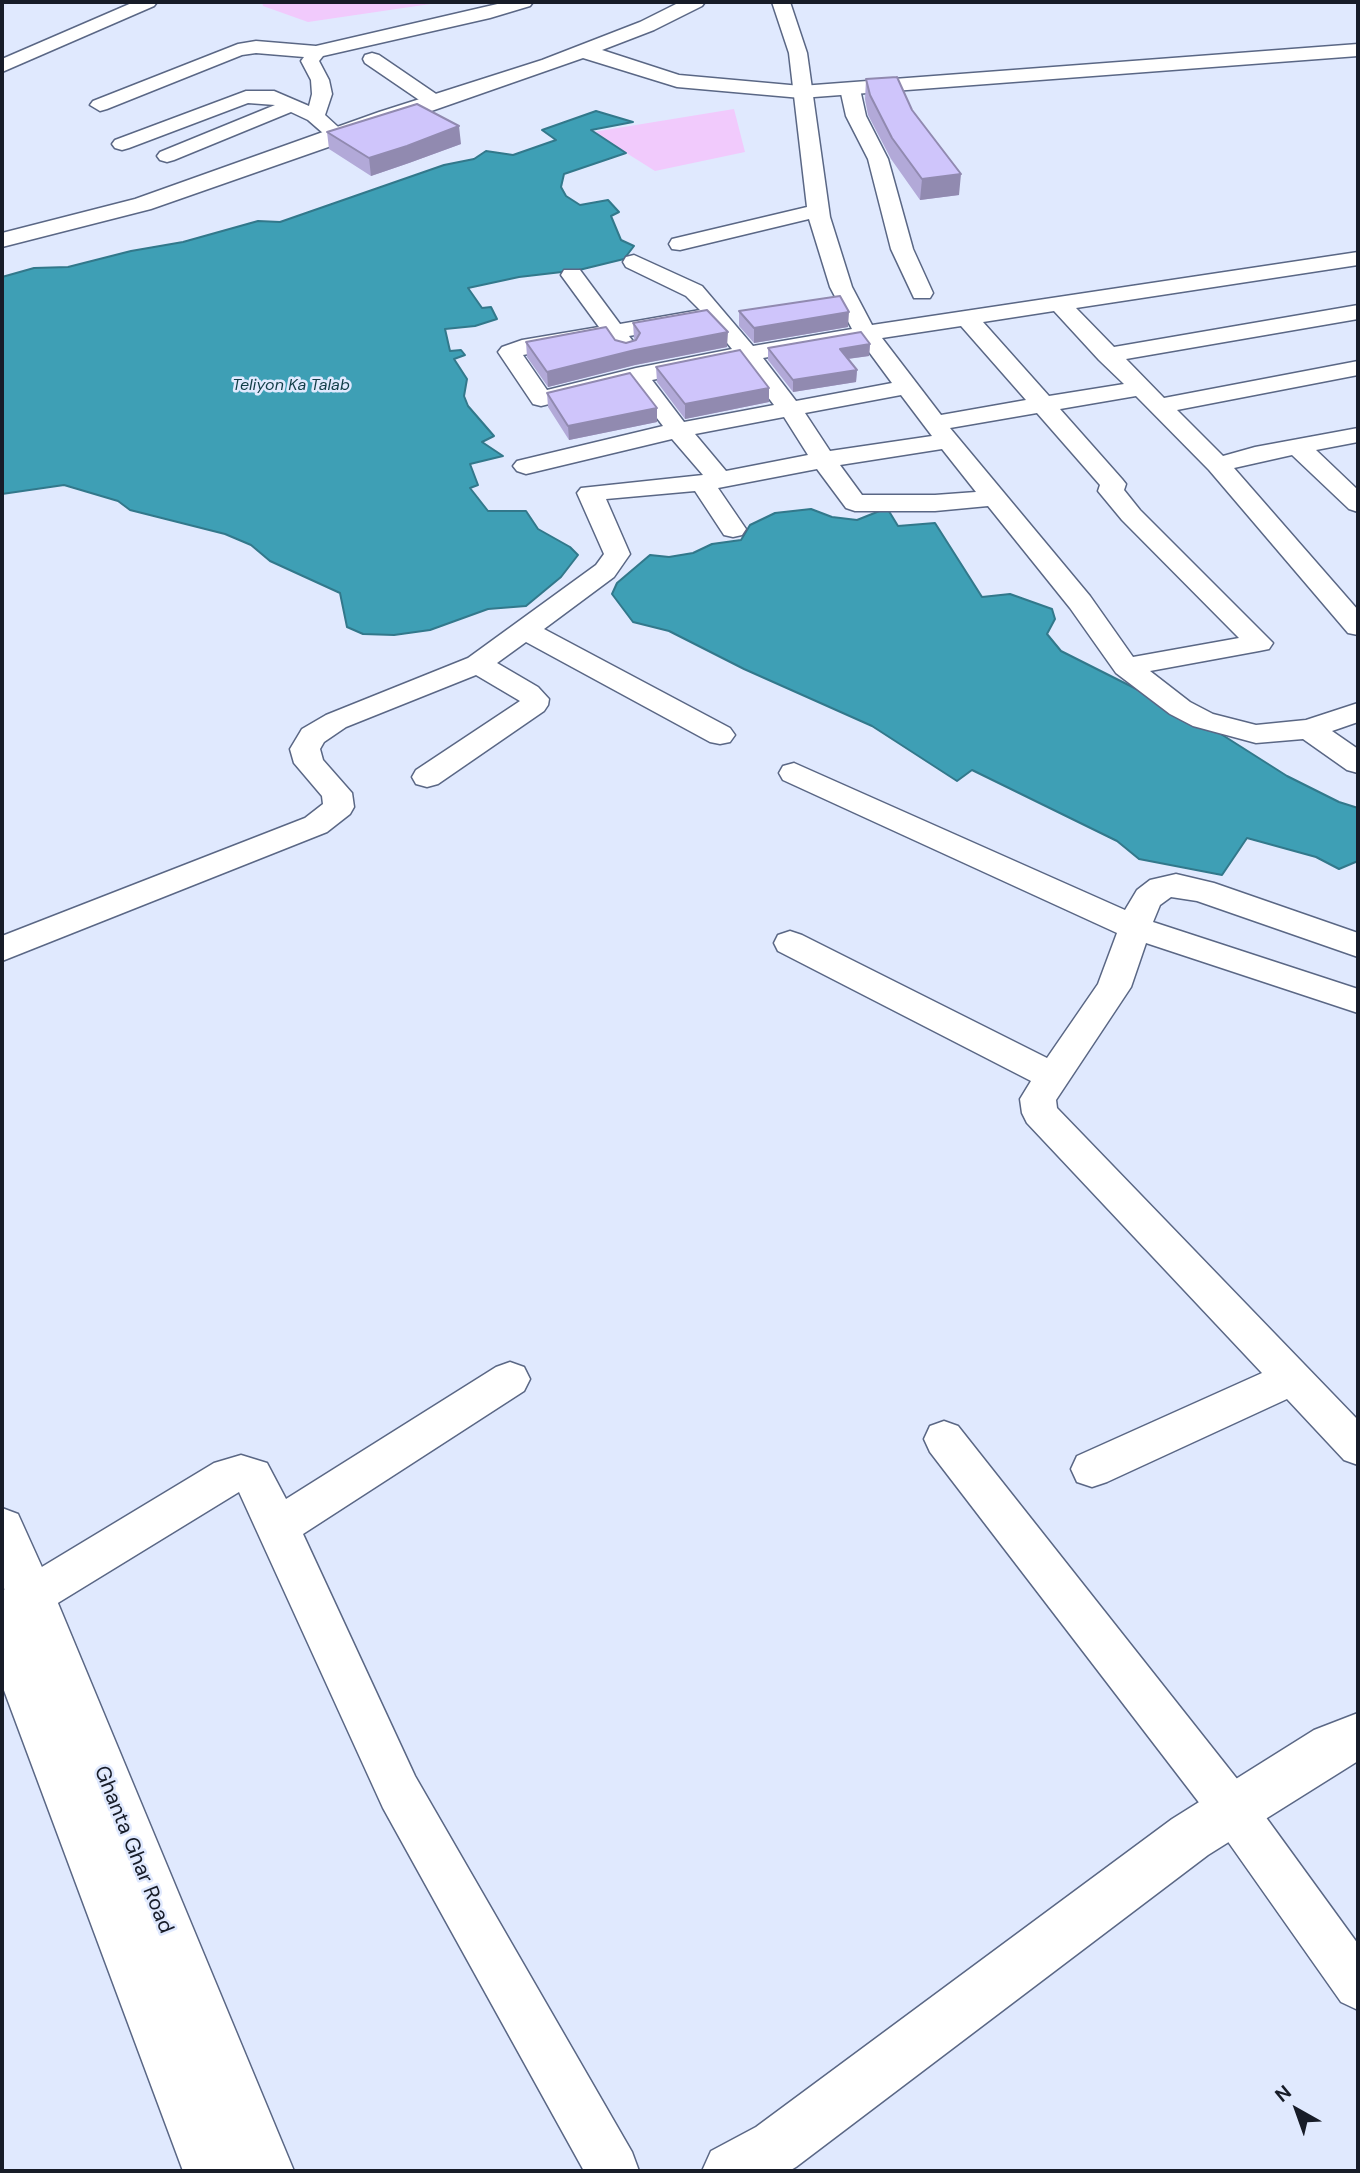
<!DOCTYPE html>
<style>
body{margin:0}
#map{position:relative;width:1360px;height:2173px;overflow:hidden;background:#e0e9fe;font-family:"DM Sans",sans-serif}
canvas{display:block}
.frame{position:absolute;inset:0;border:4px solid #171c28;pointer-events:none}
.north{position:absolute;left:1262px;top:2075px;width:70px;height:70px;-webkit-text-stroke:5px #e0e9fe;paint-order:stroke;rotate:320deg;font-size:19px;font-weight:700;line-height:28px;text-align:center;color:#171c28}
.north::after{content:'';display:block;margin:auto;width:24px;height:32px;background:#171c28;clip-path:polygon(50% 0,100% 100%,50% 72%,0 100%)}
</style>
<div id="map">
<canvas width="1360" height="2173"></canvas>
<div class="frame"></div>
<div class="north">N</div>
</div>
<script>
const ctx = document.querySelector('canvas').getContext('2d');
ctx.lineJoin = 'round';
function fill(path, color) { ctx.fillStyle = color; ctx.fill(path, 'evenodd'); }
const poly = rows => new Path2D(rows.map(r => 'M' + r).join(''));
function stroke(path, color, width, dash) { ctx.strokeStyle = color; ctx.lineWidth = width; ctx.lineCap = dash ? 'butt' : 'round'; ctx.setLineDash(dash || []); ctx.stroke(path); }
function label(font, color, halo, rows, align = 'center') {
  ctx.font = font + ' "DM Sans",sans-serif'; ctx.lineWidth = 5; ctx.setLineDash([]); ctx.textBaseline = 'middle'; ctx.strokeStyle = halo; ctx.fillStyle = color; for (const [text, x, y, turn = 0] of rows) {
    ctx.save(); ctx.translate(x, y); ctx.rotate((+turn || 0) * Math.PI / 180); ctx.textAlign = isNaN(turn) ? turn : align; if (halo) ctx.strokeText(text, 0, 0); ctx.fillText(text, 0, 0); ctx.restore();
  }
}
const green = poly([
 [262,2,444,2,308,22,263,6],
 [734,109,745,152,655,171,593,132]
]);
const water = poly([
 [596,111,633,122,591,130,626,153,564,174,561,187,566,196,580,205,608,200,619,212,611,216,621,240,634,246,624,259,579,270,519,277,468,288,482,308,491,307,497,319,475,326,445,329,450,351,461,350,465,355,454,359,467,379,464,396,468,406,494,436,482,442,503,456,470,464,478,485,470,488,488,511,526,511,538,529,570,547,578,555,561,577,526,606,488,609,430,630,394,635,363,634,347,627,340,593,270,561,251,545,225,534,130,510,118,501,64,485,2,494,2,277,34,268,68,267,131,251,183,242,258,221,280,222,444,165,474,159,486,151,513,155,556,140,542,130,596,111],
 [887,508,898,526,935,523,982,597,1010,594,1052,609,1055,619,1047,634,1061,651,1202,722,1287,776,1339,802,1358,808,1358,861,1339,869,1316,857,1247,838,1222,875,1139,859,1117,841,972,770,957,781,872,726,744,669,669,631,633,622,612,594,617,583,650,555,669,557,693,553,712,544,741,540,750,525,775,513,811,509,832,517,857,520,887,508]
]);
const street = poly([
 [134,2,157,2,154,6,2,72,2,59,134,2],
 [506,2,533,2,530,6,490,18,323,56,319,61,329,80,332,94,325,115,348,136,345,140,338,142,331,140,308,120,291,112,174,160,167,162,160,160,157,156,160,152,275,105,248,103,129,148,122,150,115,148,112,144,115,140,246,91,274,91,309,106,312,94,311,80,301,61,304,57,256,53,242,55,107,109,100,111,90,105,93,101,238,44,256,41,316,46,506,2],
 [772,2,790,2,807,53,830,217,852,287,872,325,1358,252,1358,265,1076,308,1114,347,1358,305,1358,319,1126,359,1164,398,1358,361,1358,375,1177,410,1223,456,1255,447,1358,428,1358,442,1316,450,1358,490,1358,512,1349,509,1292,455,1234,468,1358,610,1358,635,1348,633,1209,470,1136,396,1060,409,1122,479,1126,484,1124,490,1140,510,1273,643,1269,649,1259,651,1150,671,1190,702,1213,714,1256,725,1306,720,1358,703,1358,722,1332,731,1358,749,1358,773,1347,770,1303,739,1256,743,1193,726,1170,714,1116,673,1070,608,988,506,935,511,855,511,846,508,817,469,718,488,746,529,742,535,733,537,724,535,695,491,606,499,630,554,614,577,544,629,730,728,735,735,730,742,720,744,710,742,526,642,497,663,538,687,549,699,548,705,544,711,438,784,427,787,416,784,412,777,416,770,520,701,476,675,346,727,324,742,320,749,323,760,352,793,354,807,350,814,327,832,2,961,2,936,305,818,323,804,322,796,294,763,290,749,302,729,326,715,468,658,596,565,604,554,577,493,581,488,703,475,672,439,526,474,517,471,513,466,517,461,663,426,631,384,541,406,533,404,498,352,502,347,522,340,599,327,561,275,564,270,580,270,620,324,700,310,686,296,626,267,623,262,626,257,634,255,702,286,753,346,852,329,830,287,809,219,680,250,672,249,669,244,672,239,807,207,789,53,772,2],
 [1054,311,1099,360,1124,384,1049,396,983,322,1054,311],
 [710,322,732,349,636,368,547,390,523,355,608,339,618,353,626,355,634,353,638,348,629,336,710,322],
 [961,326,1026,400,941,415,882,338,961,326],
 [861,341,892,383,796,401,763,358,861,341],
 [741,362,774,405,684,422,652,380,741,362],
 [901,395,932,436,830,451,805,413,901,395],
 [1037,413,1100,485,1098,491,1122,520,1239,638,1133,657,1090,596,950,428,1037,413],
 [784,417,808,455,726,471,695,434,784,417],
 [942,449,976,492,935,495,862,495,840,465,942,449],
 [372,53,379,55,442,98,445,102,442,106,428,106,365,63,363,59,365,55,372,53],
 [850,83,860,89,866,116,888,159,913,249,933,293,930,298,914,298,891,249,868,159,846,116,840,89,850,83],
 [794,763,1125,910,1137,890,1150,880,1176,874,1214,883,1358,933,1358,957,1197,901,1171,897,1160,905,1153,922,1358,989,1358,1013,1146,943,1131,987,1056,1100,1057,1108,1358,1420,1358,1465,1344,1460,1287,1399,1107,1482,1092,1487,1077,1482,1071,1469,1077,1456,1262,1373,1027,1123,1022,1113,1020,1099,1031,1081,778,951,774,943,778,935,790,931,802,935,1047,1058,1098,984,1117,933,783,780,779,773,783,766,794,763],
 [510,1362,524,1367,530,1379,524,1391,303,1534,415,1776,632,2152,639,2171,584,2171,383,1808,239,1492,17,1628,2,1634,2,1591,214,1463,241,1455,267,1463,286,1499,496,1367,510,1362],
 [944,1421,958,1426,1249,1794,1358,1944,1358,2010,1341,2002,1217,1826,930,1452,924,1439,930,1426,944,1421]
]);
const secondary = poly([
 [680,2,705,2,702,6,654,30,602,50,679,75,801,86,1358,44,1358,56,801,98,677,87,583,58,151,209,2,247,2,233,135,199,379,112,542,60,640,22,680,2],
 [2,1508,18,1514,55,1596,294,2171,183,2171,2,1685,2,1599,9,1601,2,1583,2,1508],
 [1358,1713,1358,1761,1208,1855,796,2167,789,2171,702,2171,711,2151,756,2127,1172,1819,1314,1730,1358,1713]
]);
const wall = poly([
 [866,79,912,110,959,195,920,200,891,159,868,115,865,99],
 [327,132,461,144,409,163,371,176,329,149],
 [739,311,848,327,754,343,739,326],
 [633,323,727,347,635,365,548,387,527,357,526,342,626,343,635,340,634,338],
 [870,344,869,356,848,359,857,370,856,382,793,392,768,360,768,348],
 [656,367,769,402,685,419,657,382],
 [547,393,657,408,657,422,569,440,548,407]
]);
const shadedWall = poly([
 [459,126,461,144,409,163,371,176,369,158],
 [961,174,959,195,920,200,922,179],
 [849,312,848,327,754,343,754,328],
 [728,332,727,347,635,365,548,387,547,372,635,350],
 [870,344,869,356,839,360,840,349],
 [857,370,856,382,793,392,793,380],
 [769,388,769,402,685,419,685,404],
 [657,408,657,422,569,440,568,426]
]);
const building = poly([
 [897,77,912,110,961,174,922,179,892,138,870,95,866,79,897,77],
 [417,104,459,126,407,146,369,158,327,132,417,104],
 [840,296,849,312,754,328,739,311,840,296],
 [707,310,728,332,635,350,547,372,526,342,606,327,615,340,626,343,636,340,640,333,633,323,707,310],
 [861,332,870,344,840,349,857,370,793,380,768,348,861,332],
 [740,350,769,388,685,404,656,367,740,350],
 [630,373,657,408,568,426,547,393,630,373]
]);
const farWaternames = [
 ["Teliyon Ka Talab",291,386]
];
const nearStreetnames = [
 ["Ghanta Ghar Road",133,1850,68]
];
fill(green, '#f1cafc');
fill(water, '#3e9fb5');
stroke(water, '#32788b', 2);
stroke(street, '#5a6785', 3);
stroke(secondary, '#5a6785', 3);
fill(street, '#fff');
fill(secondary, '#fff');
fill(wall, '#b2a9d8');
fill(shadedWall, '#918ab0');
fill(building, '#cfc5fb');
stroke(building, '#918ab0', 2);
label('italic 16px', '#113d47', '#e0e9fe', farWaternames);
label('21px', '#171c28', '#e0e9fe', nearStreetnames);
</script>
